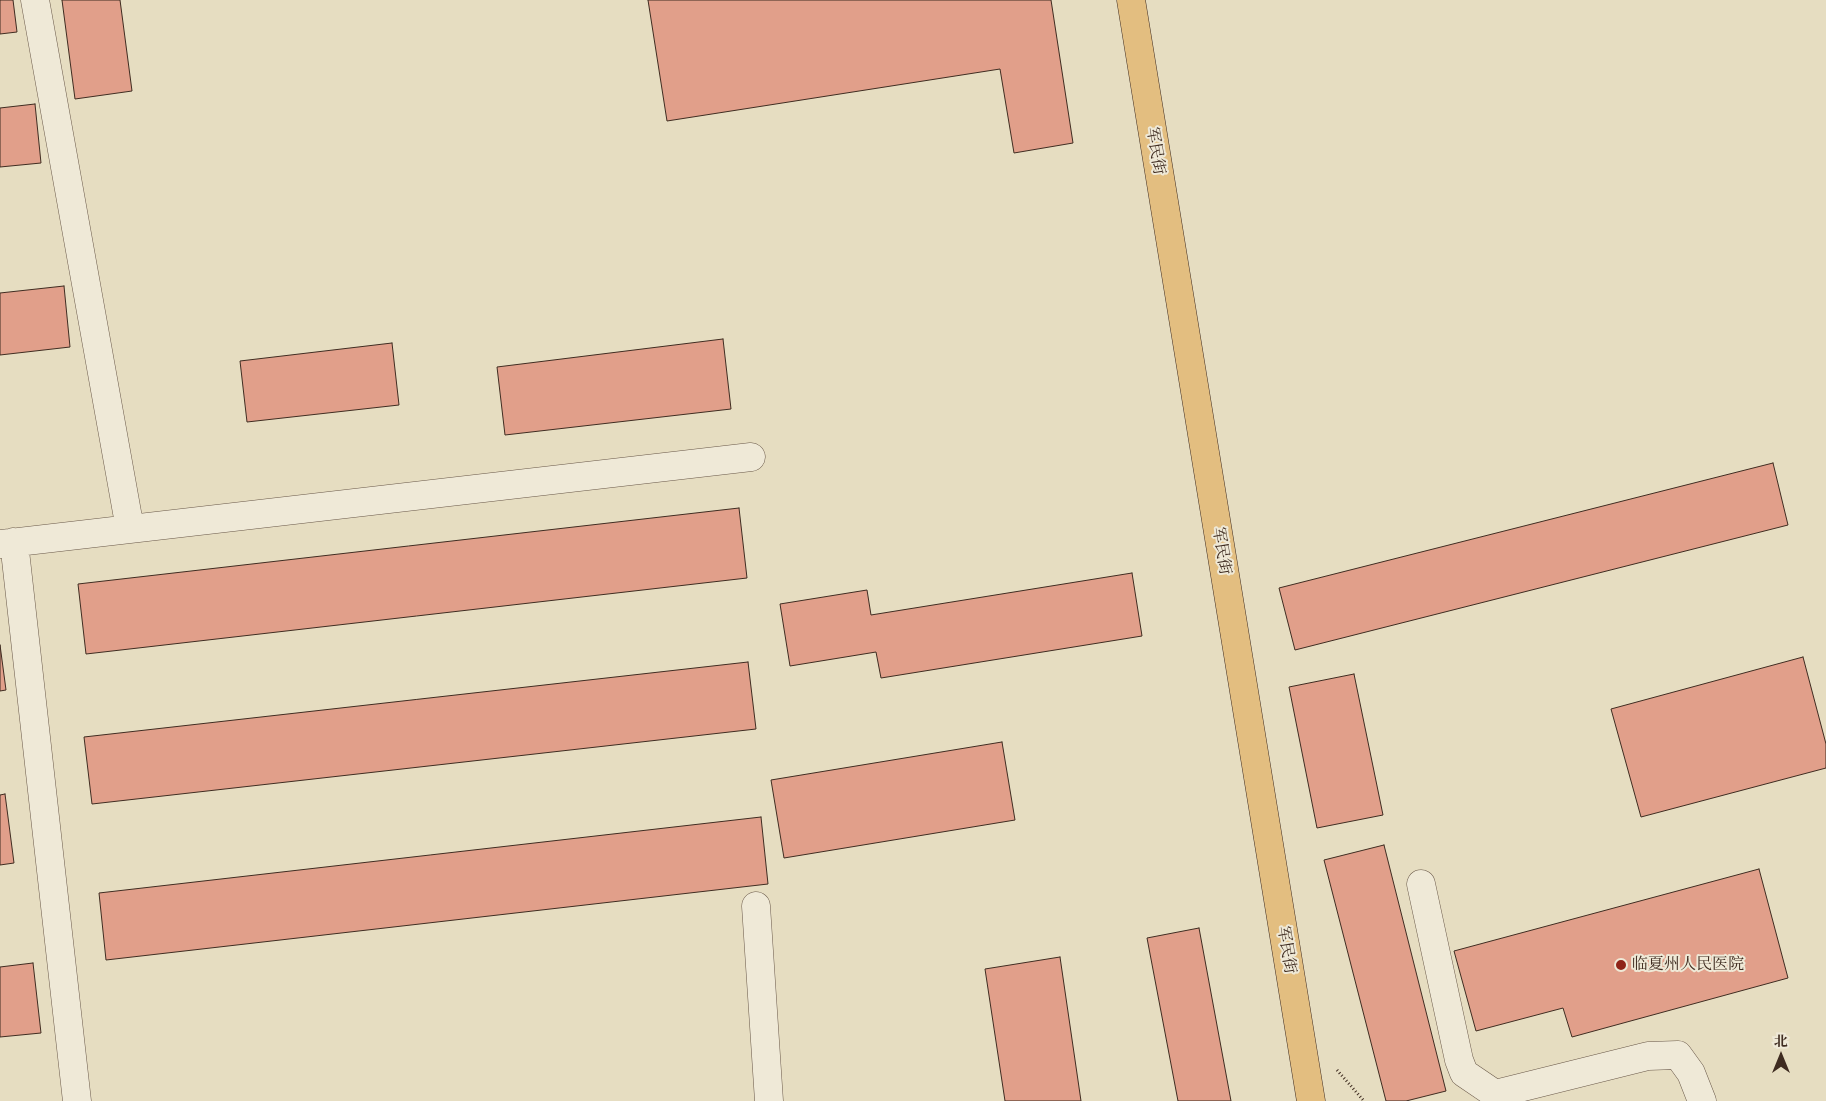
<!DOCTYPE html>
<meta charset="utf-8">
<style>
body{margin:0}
#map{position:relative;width:1826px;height:1101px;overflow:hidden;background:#e6ddc1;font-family:"Gentium Book Plus","Noto Serif SC",serif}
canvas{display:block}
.north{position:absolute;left:1756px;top:1031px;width:50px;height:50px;-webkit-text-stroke:4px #efe9d7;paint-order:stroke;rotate:0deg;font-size:14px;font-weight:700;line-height:20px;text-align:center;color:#3f2c21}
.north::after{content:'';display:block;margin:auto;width:18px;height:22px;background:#3f2c21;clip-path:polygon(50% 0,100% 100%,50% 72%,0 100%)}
</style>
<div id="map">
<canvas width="1826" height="1101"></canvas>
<div class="north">北</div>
</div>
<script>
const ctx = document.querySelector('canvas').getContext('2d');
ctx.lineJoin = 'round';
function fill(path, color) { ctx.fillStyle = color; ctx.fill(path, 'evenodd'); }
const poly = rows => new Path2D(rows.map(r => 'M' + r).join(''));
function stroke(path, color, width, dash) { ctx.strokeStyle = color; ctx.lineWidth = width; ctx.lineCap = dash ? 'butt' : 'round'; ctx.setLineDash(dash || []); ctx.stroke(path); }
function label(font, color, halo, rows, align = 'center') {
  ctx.font = font + ' "Gentium Book Plus","Noto Serif SC",serif'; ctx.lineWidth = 4; ctx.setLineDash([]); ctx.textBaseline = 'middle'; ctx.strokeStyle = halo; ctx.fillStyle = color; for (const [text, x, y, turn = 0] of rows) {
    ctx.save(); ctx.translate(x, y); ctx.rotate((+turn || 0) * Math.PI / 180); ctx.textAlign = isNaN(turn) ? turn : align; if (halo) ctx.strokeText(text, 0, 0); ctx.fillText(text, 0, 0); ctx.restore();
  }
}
const building = poly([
 [0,0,13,0,17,32,0,34,0,0],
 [62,0,120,0,132,91,75,99,62,0],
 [648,0,1051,0,1073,143,1014,153,1000,69,667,121,648,0],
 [35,104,41,163,0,167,0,108,35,104],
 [64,286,70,347,0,355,0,293,64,286],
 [723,339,731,409,505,435,497,367,723,339],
 [392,343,399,405,247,422,240,361,392,343],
 [1773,463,1788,525,1295,650,1279,588,1773,463],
 [739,508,747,578,86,654,78,584,739,508],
 [1132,573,1142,636,881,678,876,652,790,666,780,604,867,590,871,615,1132,573],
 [0,645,6,690,0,691,0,645],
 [1803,657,1826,744,1826,768,1641,817,1611,709,1803,657],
 [748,662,756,729,92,804,84,737,748,662],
 [1354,674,1383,815,1317,828,1289,687,1354,674],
 [1002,742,1015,820,784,858,771,780,1002,742],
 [5,794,14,863,0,865,0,795,5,794],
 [761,817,768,884,106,960,99,893,761,817],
 [1384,845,1446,1091,1406,1101,1386,1101,1324,860,1384,845],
 [1759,869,1788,978,1572,1037,1563,1008,1476,1031,1454,951,1759,869],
 [1199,928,1231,1101,1178,1101,1147,938,1199,928],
 [1060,957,1081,1101,1005,1101,985,969,1060,957],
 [33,963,41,1033,0,1037,0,967,33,963]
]);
const path = poly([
 [1337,1070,1364,1101]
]);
const minor = poly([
 [35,0,130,529],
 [14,542,77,1101],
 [0,544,751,457],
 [1421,884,1459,1060,1464,1073,1495,1094,1648,1056,1678,1055,1691,1073,1702,1101],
 [756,906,769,1101]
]);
const major = poly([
 [1131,0,1311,1101]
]);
const markers = [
 [1621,965,6,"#8f2418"]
];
const streetNames = [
 ["军民街",1155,151,81],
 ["军民街",1221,551,81],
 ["军民街",1286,950,81]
];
const poiNames = [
 ["临夏州人民医院",1632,965]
];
fill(building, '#e19f8a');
stroke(building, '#3f2c21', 1);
stroke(minor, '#695849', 29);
stroke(major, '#3f2c21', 29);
stroke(path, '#3f2c21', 3, [1, 2.5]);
stroke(minor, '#efe9d7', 28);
stroke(major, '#e3be80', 28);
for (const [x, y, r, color] of markers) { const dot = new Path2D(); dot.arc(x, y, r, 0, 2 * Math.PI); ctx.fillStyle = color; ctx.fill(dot); stroke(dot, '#efe9d7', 2); }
label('16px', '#3f2c21', '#efe9d7', streetNames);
label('16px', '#3f2c21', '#efe9d7', poiNames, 'left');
</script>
